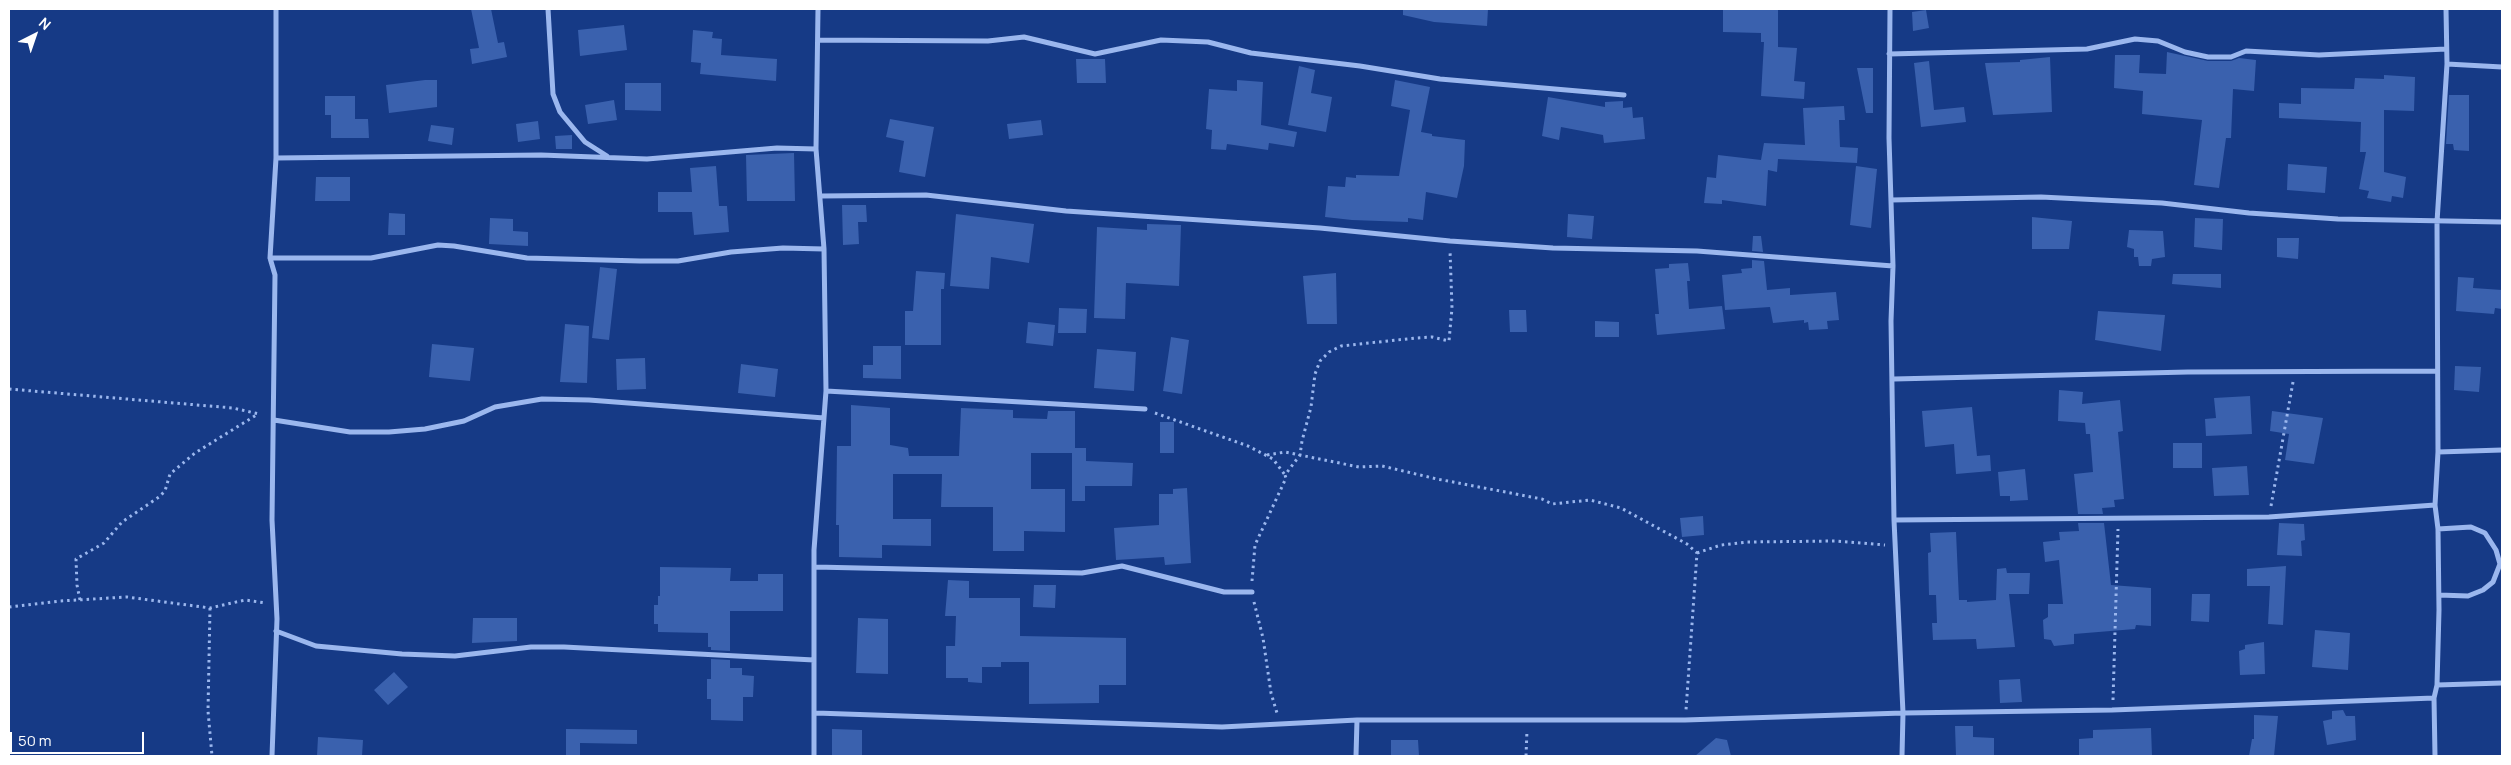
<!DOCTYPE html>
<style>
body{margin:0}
#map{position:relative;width:2511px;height:765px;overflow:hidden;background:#163a86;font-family:Manrope,sans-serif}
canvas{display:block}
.frame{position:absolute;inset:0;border:10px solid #fff;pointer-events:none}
.north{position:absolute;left:10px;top:10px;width:50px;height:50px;-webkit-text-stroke:4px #163a86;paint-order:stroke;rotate:41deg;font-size:14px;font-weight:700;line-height:20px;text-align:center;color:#fff}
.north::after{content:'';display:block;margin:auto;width:18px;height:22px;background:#fff;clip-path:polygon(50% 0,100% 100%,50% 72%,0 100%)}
.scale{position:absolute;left:10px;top:732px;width:134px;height:22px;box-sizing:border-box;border:2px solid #fff;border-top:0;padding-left:6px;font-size:15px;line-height:18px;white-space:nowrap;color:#fff;-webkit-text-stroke:4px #163a86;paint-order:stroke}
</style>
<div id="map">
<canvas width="2511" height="765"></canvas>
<div class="frame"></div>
<div class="north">N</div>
<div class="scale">50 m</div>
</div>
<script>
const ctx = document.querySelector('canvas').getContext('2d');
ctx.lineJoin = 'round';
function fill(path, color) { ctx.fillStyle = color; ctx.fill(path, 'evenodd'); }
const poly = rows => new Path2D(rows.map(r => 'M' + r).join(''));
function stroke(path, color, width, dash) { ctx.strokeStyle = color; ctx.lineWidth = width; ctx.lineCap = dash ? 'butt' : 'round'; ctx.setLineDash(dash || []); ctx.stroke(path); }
const building = poly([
 [471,9,491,9,498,43,504,42,507,57,472,64,470,49,479,48],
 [1403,9,1488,9,1487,26,1434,22,1403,15],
 [1723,9,1778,9,1778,47,1797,48,1794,81,1805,82,1804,99,1761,96,1764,42,1761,42,1761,33,1723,32],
 [1926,10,1929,28,1913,31,1912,12],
 [624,25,627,50,580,56,578,30],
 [693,30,713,32,712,38,722,39,721,55,777,59,776,81,700,74,701,63,691,62],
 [2167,52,2208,61,2231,61,2239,58,2256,60,2254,91,2233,89,2231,138,2226,138,2219,188,2194,185,2202,120,2142,114,2143,91,2114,88,2115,55,2140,55,2139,73,2166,74],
 [2050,57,2052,112,1993,115,1985,63,2020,62,2020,60],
 [1076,59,1105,59,1106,83,1077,83],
 [1929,61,1934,110,1964,107,1966,122,1921,127,1914,63],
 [1299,66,1315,70,1311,93,1332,97,1326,132,1288,125],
 [1857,68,1873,68,1873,113,1866,113],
 [2384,75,2415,77,2414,111,2384,110,2384,172,2406,177,2403,198,2392,196,2391,202,2367,198,2369,191,2359,189,2366,152,2360,152,2361,122,2279,118,2279,103,2301,104,2301,88,2354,89,2355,78,2384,79],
 [425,80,437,80,437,107,389,113,386,85],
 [1237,80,1263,82,1261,125,1297,132,1294,147,1269,143,1268,150,1227,144,1226,150,1211,149,1212,130,1206,129,1209,89,1237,91],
 [1395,80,1430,87,1421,132,1432,134,1432,136,1465,140,1464,166,1457,198,1426,192,1423,220,1408,218,1408,222,1352,220,1325,217,1328,186,1345,187,1346,177,1356,178,1356,175,1399,176,1410,110,1391,106],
 [625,83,661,83,661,111,625,110],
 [2449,95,2469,95,2469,151,2454,150,2453,144,2446,144],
 [325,96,355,96,355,119,368,119,369,138,331,138,331,115,325,115],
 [1548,97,1605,107,1605,102,1623,101,1623,108,1632,107,1633,118,1643,117,1645,139,1604,143,1603,135,1561,127,1559,140,1542,136],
 [614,100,617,120,588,124,585,105],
 [1844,106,1845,120,1839,120,1840,147,1858,148,1857,163,1778,159,1777,172,1768,170,1766,206,1722,200,1722,204,1704,203,1707,177,1716,178,1718,155,1761,160,1764,143,1805,145,1803,108],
 [890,119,934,127,925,177,899,172,904,141,886,137],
 [1041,120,1043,135,1009,139,1007,124],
 [538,121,540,139,518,142,516,124],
 [431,125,454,128,452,145,428,141],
 [572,135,572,149,556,149,555,136],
 [794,153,795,201,747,201,746,155],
 [2288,164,2327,167,2325,193,2287,190],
 [716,166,719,206,727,206,729,232,694,235,692,212,658,212,658,192,692,192,690,168],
 [1856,166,1877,169,1871,228,1850,225],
 [316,177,350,177,350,201,315,201],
 [842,205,866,205,867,222,858,222,859,244,843,245],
 [389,213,405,214,405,235,388,235],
 [956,214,1034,224,1029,263,991,257,989,289,950,286],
 [1568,214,1594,216,1592,239,1567,237],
 [2032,217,2072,221,2069,249,2032,249],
 [490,218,513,219,513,231,528,232,528,246,489,244],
 [2195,218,2223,219,2222,250,2194,247],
 [1147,224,1181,225,1179,286,1126,283,1125,319,1094,318,1097,227,1147,230],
 [2129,230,2163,231,2165,257,2152,259,2151,266,2139,266,2138,257,2134,257,2134,249,2127,247],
 [1753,236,1761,236,1763,252,1752,251],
 [2277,238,2299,238,2298,259,2277,257],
 [1752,260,1764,261,1767,290,1790,288,1790,295,1836,292,1839,320,1827,321,1828,329,1809,330,1808,322,1804,323,1804,320,1773,323,1770,307,1725,310,1722,275,1742,273,1741,269,1752,268],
 [1688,263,1690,281,1687,281,1689,309,1722,306,1725,329,1657,335,1655,314,1659,314,1655,269,1669,268,1669,264],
 [600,267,617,269,609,340,592,338],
 [916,271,945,273,944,289,941,289,941,345,905,345,905,311,913,311],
 [1336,273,1337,324,1307,324,1303,276],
 [2173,274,2221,274,2221,288,2172,284],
 [2458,277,2474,278,2473,288,2502,290,2502,309,2495,308,2494,314,2456,311],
 [1059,308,1087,309,1086,333,1058,333],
 [1509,310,1526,310,1527,332,1510,332],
 [2098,311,2165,315,2161,351,2095,340],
 [1595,321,1619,322,1619,337,1595,337],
 [1028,322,1055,325,1053,346,1026,343],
 [565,324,589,326,587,383,560,382],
 [1171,337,1189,340,1182,394,1163,391],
 [432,344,474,348,470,381,429,377],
 [873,346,901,346,901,379,863,378,863,365,873,365],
 [1097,349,1136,352,1134,391,1094,388],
 [645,358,646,389,617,390,616,359],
 [741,364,778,369,775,397,738,393],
 [2455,366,2481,367,2479,392,2454,390],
 [2059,390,2083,392,2082,404,2120,400,2123,431,2118,432,2124,499,2114,500,2115,507,2102,508,2103,514,2078,514,2074,474,2093,472,2090,434,2086,434,2085,423,2058,421],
 [2250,396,2252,434,2206,436,2205,419,2216,418,2214,398],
 [851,405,890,408,890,445,908,448,909,456,959,456,961,408,1013,410,1013,418,1047,419,1048,411,1075,411,1075,448,1086,448,1086,461,1133,463,1132,486,1085,486,1085,501,1072,501,1072,453,1031,453,1031,489,1065,489,1065,532,1024,531,1024,551,993,551,993,507,941,507,942,474,893,474,893,519,931,519,931,546,882,545,882,558,839,557,839,525,836,525,837,446,851,446],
 [1972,407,1977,456,1990,455,1991,471,1956,474,1954,444,1925,447,1922,411],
 [2272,411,2323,418,2314,464,2285,460,2289,434,2270,431],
 [1160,422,1174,422,1174,453,1160,453],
 [2173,443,2202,443,2202,468,2173,468],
 [2247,466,2249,495,2214,496,2212,468],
 [2025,469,2028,500,2010,501,2010,496,2000,496,1998,472],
 [1187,488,1191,563,1165,565,1164,557,1116,560,1114,528,1159,525,1159,494,1173,494,1173,489],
 [1703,516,1704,535,1682,537,1680,518],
 [2078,523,2104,523,2111,585,2151,588,2151,626,2136,625,2135,629,2074,634,2074,644,2054,646,2051,640,2044,639,2043,620,2048,617,2048,604,2063,604,2059,560,2045,562,2043,542,2060,540,2059,532,2079,531],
 [2279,523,2304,524,2305,540,2301,541,2302,556,2277,555],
 [1956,532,1959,600,1967,600,1967,602,1996,600,1997,569,2006,568,2007,573,2030,573,2029,594,2009,594,2015,647,1977,649,1976,639,1933,640,1932,623,1937,623,1936,595,1929,595,1928,553,1931,552,1930,533],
 [2286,566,2283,625,2268,624,2270,586,2247,586,2247,569],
 [660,567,731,568,730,581,758,581,758,574,783,574,783,611,730,611,730,651,711,650,711,647,708,647,708,633,658,632,658,624,654,624,654,605,658,605,658,596,660,596],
 [948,580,969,581,969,598,1020,598,1020,636,1126,638,1126,685,1099,685,1099,703,1029,704,1029,662,1001,662,1001,667,982,667,982,683,968,682,968,678,946,678,946,646,955,646,956,616,945,616],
 [1034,585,1056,585,1055,608,1033,607],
 [2192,594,2210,594,2209,622,2191,621],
 [473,618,517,618,517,641,472,643],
 [858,618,888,619,888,674,856,673],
 [2315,630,2350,633,2348,670,2312,667],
 [2264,642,2265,674,2240,675,2239,651,2245,649,2245,645],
 [711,659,730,660,730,668,742,668,742,675,754,676,753,697,743,697,743,721,711,720,711,699,707,699,707,679,711,679],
 [394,672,408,687,388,705,374,690],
 [2020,679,2022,702,2000,703,1999,680],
 [2343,710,2346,716,2355,716,2356,740,2327,745,2323,721,2332,719,2332,711],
 [2254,715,2278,716,2274,756,2249,756,2252,739,2254,739],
 [1955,726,1973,726,1973,737,1994,738,1994,756,1956,756],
 [2151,728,2152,756,2079,756,2079,739,2093,738,2093,730],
 [566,729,637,730,637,744,580,743,580,756,566,756],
 [832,729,862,730,862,756,832,756],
 [318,737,363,740,362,756,317,756],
 [1716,738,1727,740,1731,756,1695,756],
 [1391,740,1418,740,1419,756,1391,756]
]);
const path = poly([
 [9,389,233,408,259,414],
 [1155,413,1248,446,1273,459,1285,475],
 [1267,455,1285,452,1359,467,1382,466,1437,479,1542,499,1552,504,1590,500,1621,508,1687,544,1697,553,1686,710],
 [2271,506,2293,382],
 [1697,553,1721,545,1747,542,1836,541,1885,545],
 [1252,581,1255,545,1286,478,1285,475,1300,455,1302,441,1311,407,1315,374,1320,361,1329,352,1341,346,1416,338,1432,337,1449,341,1452,308,1450,250],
 [80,600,77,585,76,559,104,543,122,522,159,497,165,491,170,474,195,453,258,414],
 [1254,602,1263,638,1271,693,1277,713],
 [9,607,60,601,127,597,210,608,245,600,266,603],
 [210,608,208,711,212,756],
 [2113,700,2118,529],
 [1526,756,1527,730]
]);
const minor = poly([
 [548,9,553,94,560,112,585,142,607,156],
 [1890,9,1889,138,1893,266,1891,321,1894,520,1903,713,1902,756],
 [819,40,988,41,1024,37,1095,54,1161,40,1208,42,1251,53,1360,66,1440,79,1624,95],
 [1889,54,2087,49,2135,39,2158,41,2185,52,2208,57,2231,57,2246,51,2319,55,2446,49],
 [2447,64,2502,67],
 [276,158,541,155,647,159,777,148,816,149],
 [821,196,926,195,1066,211,1320,228,1450,241,1553,248,1697,251,1893,266],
 [1891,200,2041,197,2162,203,2249,213,2338,219,2502,222],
 [270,258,371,258,438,245,454,246,527,258,640,261,678,261,731,252,783,248,824,249],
 [1894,379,2188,372,2436,371],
 [826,391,1145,409],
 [274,420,350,432,389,432,425,429,464,421,495,407,542,399,589,400,824,418],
 [2438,452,2502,450],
 [1894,520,2269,517,2435,505],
 [2438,529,2471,527,2485,533,2496,550,2500,564,2493,582,2483,590,2468,596,2439,595],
 [815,567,1082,573,1122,566,1224,592,1252,592],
 [276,631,316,646,402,654,455,656,531,647,564,647,814,660],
 [2437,685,2502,683],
 [816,713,1222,727,1357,720,1685,720,1903,713,2112,710,2434,698],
 [272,756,277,619,272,520,275,275,270,258,276,158,276,9],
 [814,756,814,550,826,391,824,249,816,149,818,9],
 [1356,756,1357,720],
 [2435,756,2434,698,2437,685,2439,610,2438,529,2435,505,2438,452,2437,222,2447,64,2446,9]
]);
fill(building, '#3a61ae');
stroke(path, '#9bb7ee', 3, [2.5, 4]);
stroke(minor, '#9bb7ee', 5);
</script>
